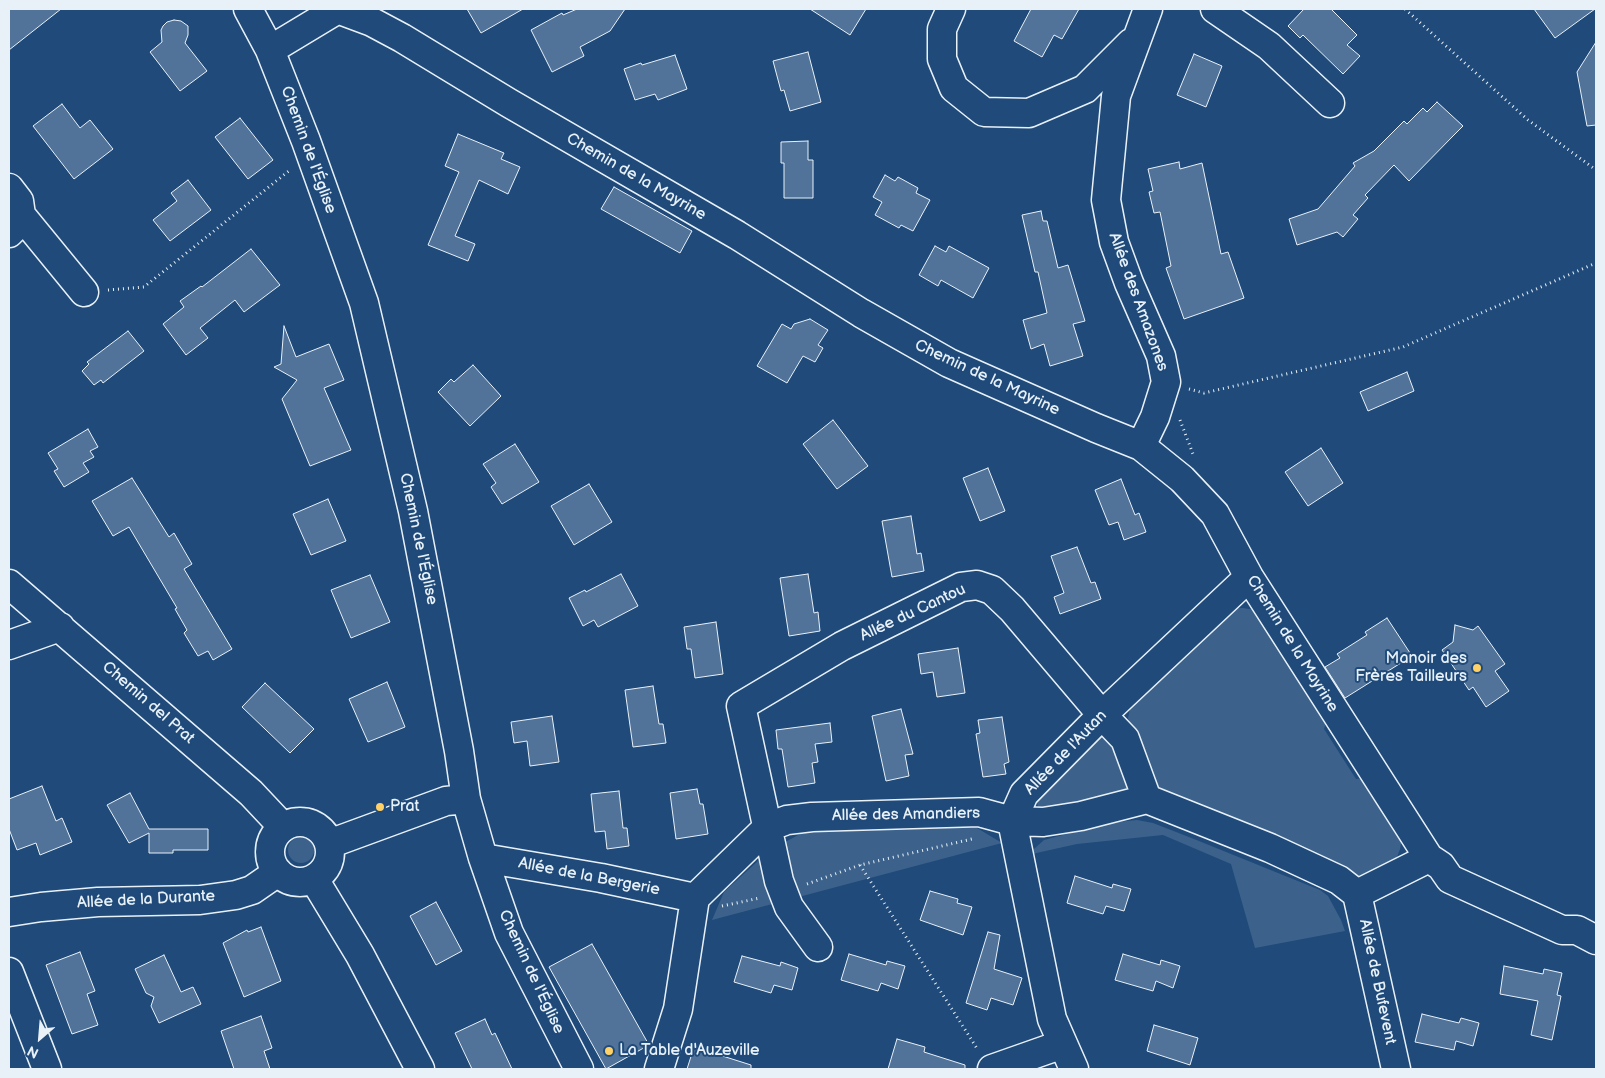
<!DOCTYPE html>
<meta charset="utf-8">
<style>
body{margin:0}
#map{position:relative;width:1605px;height:1078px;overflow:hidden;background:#1f4a7a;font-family:"Balsamiq Sans",sans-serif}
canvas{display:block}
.frame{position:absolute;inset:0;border:10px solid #e8f1f8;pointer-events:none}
.north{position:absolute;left:15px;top:1013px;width:50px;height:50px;-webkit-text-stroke:4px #1f4a7a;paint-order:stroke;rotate:207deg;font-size:14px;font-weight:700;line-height:20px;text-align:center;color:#e8f1f8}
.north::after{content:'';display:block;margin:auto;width:18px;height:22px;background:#e8f1f8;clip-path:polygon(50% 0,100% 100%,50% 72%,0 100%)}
</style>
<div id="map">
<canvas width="1605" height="1078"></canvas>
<div class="frame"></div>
<div class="north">N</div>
</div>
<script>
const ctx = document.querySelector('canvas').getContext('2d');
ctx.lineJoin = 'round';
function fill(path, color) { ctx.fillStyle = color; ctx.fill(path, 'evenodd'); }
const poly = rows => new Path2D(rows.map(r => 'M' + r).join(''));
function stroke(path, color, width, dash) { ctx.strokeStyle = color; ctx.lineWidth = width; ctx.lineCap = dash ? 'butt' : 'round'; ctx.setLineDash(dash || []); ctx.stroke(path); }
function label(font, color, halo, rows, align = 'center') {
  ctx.font = font + ' "Balsamiq Sans",sans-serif'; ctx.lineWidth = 4; ctx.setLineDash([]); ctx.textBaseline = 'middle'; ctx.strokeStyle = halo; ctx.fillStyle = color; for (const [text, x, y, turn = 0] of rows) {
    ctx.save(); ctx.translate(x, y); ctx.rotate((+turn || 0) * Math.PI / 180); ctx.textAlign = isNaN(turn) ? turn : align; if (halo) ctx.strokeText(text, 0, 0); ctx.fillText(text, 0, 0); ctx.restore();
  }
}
const green = poly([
 [1243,608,1261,611,1329,713,1324,729,1356,779,1369,778,1403,832,1400,849,1394,865,1369,878,1358,876,1237,826,1160,791,1150,782,1132,736,1128,718,1132,700,1228,609],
 [1096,736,1107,736,1133,776,1129,792,1042,812,1038,808,1037,802,1038,794],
 [1137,820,1153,823,1194,839,1320,890,1328,896,1341,920,1345,931,1255,948,1231,864,1163,835,1077,844,1032,854,1034,849,1044,840,1108,823],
 [967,822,1002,843,712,920,724,892,770,850,804,832],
 '288 850a13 13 0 1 1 26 0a13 13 0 1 1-26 0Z'
]);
const building = poly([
 [9,9,61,9,9,50,9,9],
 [467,9,523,9,481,33,467,9],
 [577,9,625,9,610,31,580,47,584,56,552,72,531,30,562,13,563,15,577,9],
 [810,9,866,9,850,35,810,9],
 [1031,9,1079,9,1062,39,1054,35,1042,57,1014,41,1031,9],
 [1304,9,1331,9,1357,35,1347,45,1360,56,1343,74,1303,35,1300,38,1288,26,1304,9],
 [1534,9,1595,9,1555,38,1534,9],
 [174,20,181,21,188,26,188,35,185,43,207,71,180,91,150,52,162,42,161,30,163,26,167,22,174,20],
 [1596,42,1596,125,1587,126,1577,72,1596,42],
 [808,52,821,102,790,111,784,90,781,91,773,61,808,52],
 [1194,54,1222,66,1206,107,1177,95,1194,54],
 [675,55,687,89,658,100,655,94,635,100,624,69,641,63,642,65,675,55],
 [1437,102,1463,126,1453,136,1409,181,1394,165,1365,195,1368,198,1353,215,1358,219,1343,237,1337,232,1297,245,1289,219,1318,209,1355,166,1353,163,1374,151,1404,121,1407,124,1423,108,1427,112,1437,102],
 [62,104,80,128,90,120,113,149,74,179,33,126,62,104],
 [240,118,273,160,248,179,215,137,240,118],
 [458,134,504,153,501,159,520,167,508,194,479,180,455,236,475,244,468,261,428,245,459,172,445,166,458,134],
 [808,141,808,160,813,160,813,198,784,198,784,163,781,163,781,142,808,141],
 [1179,162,1180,169,1202,163,1221,254,1228,252,1244,298,1184,319,1166,268,1171,266,1160,212,1154,213,1149,192,1153,191,1148,169,1179,162],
 [885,175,895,181,898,177,918,188,916,193,930,200,913,231,901,225,899,228,875,215,882,202,873,197,885,175],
 [188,180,211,210,170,241,153,220,177,201,171,193,188,180],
 [614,187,692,231,680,253,601,209,614,187],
 [1041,211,1043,221,1047,221,1058,268,1068,265,1085,321,1073,324,1083,356,1050,366,1044,344,1031,349,1023,320,1047,313,1038,272,1035,272,1022,215,1041,211],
 [935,246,946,252,949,246,989,268,973,298,941,280,938,286,919,275,935,246],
 [251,249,280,285,244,312,235,300,200,328,208,338,186,355,163,324,184,307,180,301,201,286,202,287,251,249],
 [810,319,828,330,818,345,823,348,815,362,803,356,787,383,757,366,782,324,791,329,794,324,810,319],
 [284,326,296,357,329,344,344,380,324,388,351,450,310,466,282,399,297,380,274,367,281,364,284,326],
 [128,331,144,351,103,383,101,380,94,385,82,371,89,364,87,362,128,331],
 [473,365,501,396,470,426,438,392,451,379,454,382,473,365],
 [1407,372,1414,391,1368,411,1360,392,1407,372],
 [833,420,868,466,837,489,803,444,833,420],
 [88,429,98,447,90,451,94,457,83,463,89,472,64,487,54,471,58,469,48,453,88,429],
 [515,444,539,482,502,504,491,487,496,483,483,464,515,444],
 [1321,448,1343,483,1308,506,1285,472,1321,448],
 [988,468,1005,511,980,521,963,478,988,468],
 [132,478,169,537,174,533,192,564,184,569,232,649,213,660,208,651,198,656,184,633,187,630,175,609,177,608,129,527,113,536,92,501,132,478],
 [1121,479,1135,515,1139,513,1146,532,1124,540,1118,522,1109,525,1095,490,1121,479],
 [589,484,612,522,574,545,551,506,589,484],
 [328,499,346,541,311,555,293,514,328,499],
 [911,516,917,554,921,553,924,571,892,577,882,521,911,516],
 [1077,547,1091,583,1095,582,1101,599,1060,614,1054,597,1064,593,1051,556,1077,547],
 [621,574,638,606,598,627,594,620,583,626,569,598,585,590,586,592,621,574],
 [808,574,814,613,818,612,820,631,789,636,780,578,808,574],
 [370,575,390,622,351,638,331,590,370,575],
 [1387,618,1412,656,1345,698,1325,667,1340,658,1337,654,1367,635,1365,632,1387,618],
 [716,622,723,674,695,678,691,649,687,649,684,627,716,622],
 [1455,625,1473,630,1478,626,1505,664,1495,671,1509,691,1486,707,1473,687,1469,690,1442,650,1453,642,1455,625],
 [958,648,965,693,937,697,933,672,921,674,918,654,958,648],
 [387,682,405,727,368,742,349,699,387,682],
 [265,683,314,729,290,753,242,707,265,683],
 [653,686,659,724,663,724,666,743,633,747,625,690,653,686],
 [901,709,913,754,905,755,909,776,886,781,872,716,901,709],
 [552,716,559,762,530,766,527,741,514,743,511,722,552,716],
 [1002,717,1009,762,1004,764,1006,774,983,777,976,734,980,733,978,720,1002,717],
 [830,723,832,742,815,744,818,762,812,763,815,783,788,787,782,749,778,749,776,730,830,723],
 [42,786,56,821,62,818,72,842,40,855,36,843,17,850,9,829,9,799,42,786],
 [697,789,700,804,703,804,708,834,676,839,670,793,697,789],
 [619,791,623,828,627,828,629,846,607,849,605,831,595,832,591,794,619,791],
 [130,793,149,829,208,829,208,850,173,850,173,853,149,853,149,833,129,843,107,805,130,793],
 [1075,876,1112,888,1113,884,1131,889,1124,911,1106,906,1103,914,1067,903,1075,876],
 [930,891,958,899,957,903,972,907,963,935,920,920,930,891],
 [436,902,462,951,436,965,410,916,436,902],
 [261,927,281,981,244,997,223,943,247,930,248,932,261,927],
 [988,932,1000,935,994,969,1022,978,1013,1005,991,998,987,1010,966,1003,988,932],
 [592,944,649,1045,606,1069,549,967,592,944],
 [80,952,95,991,87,994,98,1025,72,1034,46,965,80,952],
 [849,954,886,965,887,961,905,966,898,989,881,983,878,991,841,980,849,954],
 [1123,954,1160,965,1161,960,1180,966,1173,988,1156,981,1153,991,1115,980,1123,954],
 [164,955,181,992,193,987,201,1004,159,1023,151,1006,154,997,146,993,135,969,164,955],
 [742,956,780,966,781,962,798,968,792,990,774,985,771,993,734,982,742,956],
 [1504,966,1543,974,1544,969,1562,973,1557,995,1561,996,1552,1040,1531,1035,1538,1001,1500,994,1504,966],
 [1422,1014,1459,1023,1461,1018,1479,1023,1473,1046,1456,1041,1454,1050,1415,1042,1422,1014],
 [261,1016,272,1048,264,1051,270,1069,234,1069,221,1031,261,1016],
 [485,1019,492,1035,495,1033,512,1069,472,1069,455,1033,485,1019],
 [1154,1025,1198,1038,1190,1065,1147,1051,1154,1025],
 [897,1039,925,1047,924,1052,965,1065,965,1069,888,1069,897,1039],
 [694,1047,751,1065,751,1069,687,1069,694,1047]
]);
const path = poly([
 [1405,9,1528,120,1596,170],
 [108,290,144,287,290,170],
 [1189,389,1204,393,1403,347,1596,263],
 [1180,420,1193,454],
 [860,865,978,1050],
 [807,884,860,865,972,839],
 [722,906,760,898]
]);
const minor = poly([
 [248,9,270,50,306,141,364,303,413,511,459,751,466,799,483,858,509,933,579,1069],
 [337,9,372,22,402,38,509,103,737,235,861,313,949,363,1096,428,1141,446,1182,479,1215,514,1249,577,1429,858,1441,866,1450,879,1562,930,1577,930,1596,940],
 [951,9,942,29,942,59,954,88,984,112,1029,113,1085,89,1131,43],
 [1215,9,1269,46,1330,103],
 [270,50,338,9],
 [9,188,19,201,21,215,18,224,9,233],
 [21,215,84,292],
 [1141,446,1155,417,1166,382,1161,356,1129,283,1114,242,1106,200,1116,96,1148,9],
 [9,584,251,793,283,827],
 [9,645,60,627],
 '270 852a30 30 0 1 1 60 0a30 30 0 1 1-60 0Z',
 [329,844,446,801,466,799],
 [483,858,601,878,695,898],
 [314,879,360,955,420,1069],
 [1357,894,1396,1069],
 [1357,894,1429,858],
 [9,912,41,907,98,902,200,900,236,895,252,890,278,872],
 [818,947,789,907,779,881,741,706,842,646,961,587,977,585,992,590,1012,609,1102,715,1125,739,1147,799],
 [9,972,47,1069],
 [659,1069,678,1009,695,898,768,827,787,820,812,817,979,812,1012,821,1043,822,1081,816,1147,799,1270,848,1339,880,1357,894],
 [992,1069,1063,1044],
 [1074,1069,1052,1019,1012,821,1024,794,1102,715,1249,577]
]);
const markers = [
 [1477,668,5,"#ffd166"],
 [380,807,5,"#ffd166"],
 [609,1051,5,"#ffd166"]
];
const streetNames = [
 ["Chemin de l'Église",308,150,70],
 ["Chemin de la Mayrine",636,177,30],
 ["Allée des Amazones",1138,302,70],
 ["Chemin de la Mayrine",987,378,25],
 ["Chemin de l'Église",418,539,78],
 ["Allée du Cantou",913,613,-25],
 ["Chemin de la Mayrine",1292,644,58],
 ["Chemin del Prat",148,703,41],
 ["Allée de l'Autan",1066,753,-46],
 ["Allée des Amandiers",906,815,-1],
 ["Allée de la Bergerie",589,877,11],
 ["Allée de la Durante",146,900,-3],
 ["Chemin de l'Église",531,972,65],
 ["Allée de Bufevent",1377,982,78]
];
const poiNames = [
 ["Manoir des",1467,659,"right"],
 ["Frères Tailleurs",1467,677,"right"],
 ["Prat",390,807],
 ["La Table d'Auzeville",619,1051]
];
fill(green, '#3c628c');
fill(building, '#517399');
stroke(building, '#e8f1f8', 1);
stroke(minor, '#e8f1f8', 31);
stroke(path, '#e8f1f8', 3, [1, 4]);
stroke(minor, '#1f4a7a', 28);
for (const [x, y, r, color] of markers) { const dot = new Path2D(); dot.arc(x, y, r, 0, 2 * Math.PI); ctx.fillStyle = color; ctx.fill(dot); stroke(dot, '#1f4a7a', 2); }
label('16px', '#e8f1f8', '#1f4a7a', streetNames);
label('16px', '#e8f1f8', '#1f4a7a', poiNames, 'left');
</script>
